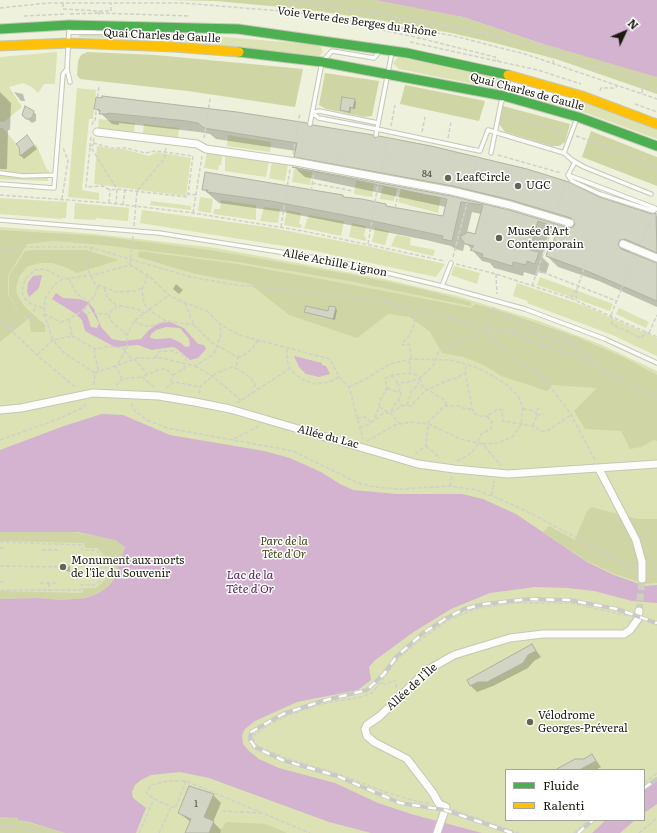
<!DOCTYPE html>
<meta charset="utf-8">
<style>
body{margin:0}
#map{position:relative;width:657px;height:833px;overflow:hidden;background:#eef1db;font-family:Literata,serif}
canvas{display:block}
.legend{position:absolute;left:505px;top:769px;width:140px;height:52px;box-sizing:border-box;background:#fff;border:1px solid #a3a39e;margin:0;padding:5px 7px;list-style:none;font-size:12px;color:#191a0d}
.legend li{display:flex;align-items:center;gap:8px;height:20px}
.legend b{width:20px;border:1px solid #a3a39e}
.north{position:absolute;left:605px;top:12px;width:40px;height:40px;-webkit-text-stroke:3px #fff;paint-order:stroke;rotate:46deg;font-size:11px;font-weight:700;line-height:16px;text-align:center;color:#191a0d}
.north::after{content:'';display:block;margin:auto;width:14px;height:18px;background:#191a0d;clip-path:polygon(50% 0,100% 100%,50% 72%,0 100%)}
</style>
<div id="map">
<canvas width="657" height="833"></canvas>
<ul class="legend">
<li><b style="height:5px;background:#4caf50"></b>Fluide</li>
<li><b style="height:5px;background:#ffc107"></b>Ralenti</li>
</ul>
<div class="north">N</div>
</div>
<script>
const ctx = document.querySelector('canvas').getContext('2d');
ctx.lineJoin = 'round';
function fill(path, color) { ctx.fillStyle = color; ctx.fill(path, 'evenodd'); }
const poly = rows => new Path2D(rows.map(r => 'M' + r).join(''));
function stroke(path, color, width, dash) { ctx.strokeStyle = color; ctx.lineWidth = width; ctx.lineCap = dash ? 'butt' : 'round'; ctx.setLineDash(dash || []); ctx.stroke(path); }
function label(font, color, halo, rows, align = 'center') {
  ctx.font = font + ' Literata,serif'; ctx.lineWidth = 3; ctx.setLineDash([]); ctx.textBaseline = 'middle'; ctx.strokeStyle = halo; ctx.fillStyle = color; for (const [text, x, y, turn = 0] of rows) {
    ctx.save(); ctx.translate(x, y); ctx.rotate((+turn || 0) * Math.PI / 180); ctx.textAlign = isNaN(turn) ? turn : align; if (halo) ctx.strokeText(text, 0, 0); ctx.fillText(text, 0, 0); ctx.restore();
  }
}
const green = poly([
 [178,33,307,44,320,46,323,52,319,56,189,42,78,37,80,35,152,35],
 [57,52,55,84,44,84,38,93,32,87,23,83,9,87,22,107,4,122,0,122,0,57],
 [398,57,448,66,501,79,505,84,502,89,499,89,399,69,393,63],
 [77,88,96,90,93,119,89,119,82,190,99,193,99,200,68,197],
 [518,88,572,103,585,103,657,129,657,139,581,111,516,93,515,89],
 [99,119,135,123,134,132,98,129],
 [144,124,179,128,178,138,143,133],
 [0,128,3,128,19,147,20,156,36,144,47,170,49,170,48,181,0,179],
 [228,135,271,142,270,152,227,146],
 [97,146,111,149,124,149,149,156,157,152,191,158,186,196,94,184],
 [207,151,223,153,221,165,219,165,218,170,204,168],
 [225,154,269,160,266,177,225,171],
 [272,161,288,164,285,181,269,178],
 [294,169,312,172,310,185,292,182],
 [356,180,374,184,372,197,354,194],
 [383,185,397,188,394,201,380,199],
 [401,189,441,197,438,213,398,202],
 [200,197,213,199,211,213,198,211],
 [0,198,67,202,66,218,62,218,62,219,0,214],
 [221,200,256,205,256,220,213,214,214,209,220,209],
 [151,201,191,206,191,210,150,205],
 [75,203,129,208,128,221,96,218,96,220,74,219],
 [264,207,280,209,278,223,260,221],
 [142,210,267,227,371,247,445,264,436,277,315,251,140,223],
 [287,210,301,213,299,224,302,225,301,228,284,225],
 [309,215,344,221,341,236,304,228],
 [352,223,366,226,364,236,366,237,366,241,349,237],
 [0,227,95,234,216,248,384,279,457,296,539,321,602,345,657,371,657,833,0,833],
 [506,770,644,770,644,820,506,820],
 [375,228,389,231,385,245,372,242],
 [396,235,411,238,410,245,435,250,433,256,391,246],
 [454,266,480,273,477,284,451,275],
 [540,277,578,291,613,304,610,311,537,285],
 [517,283,585,306,657,338,657,356,610,334,527,303,528,301,513,296],
 [619,308,649,322,646,328,616,314]
]);
const forest = poly([
 [173,0,376,0,387,1,463,17,543,44,648,73,657,77,657,94,556,59,491,42,451,33,379,20,302,9,216,1],
 [87,52,155,55,303,69,295,107,188,91,80,79,77,75,78,61,81,55],
 [325,73,379,81,372,116,364,117,326,109,319,105],
 [405,85,485,101,479,121,400,104],
 [503,106,570,124,565,142,559,146,551,146,505,132,499,124],
 [591,131,657,157,657,186,582,157],
 [0,230,99,236,216,251,353,275,413,287,471,302,471,306,349,281,238,262,103,245,53,241,27,244,8,276,8,294,18,312,28,319,0,342],
 [35,250,86,250,119,260,77,273,65,267,52,263,41,263,28,266,20,275,16,287,17,294,24,306,45,325,45,332,31,332,29,319,18,312,9,294,9,276,25,251],
 [139,251,237,264,348,284,471,308,475,304,507,313,577,337,625,358,657,375,657,441,654,440,641,447,630,449,621,431,585,429,574,411,597,388,552,385,547,391,501,376,484,365,463,357,442,353,430,332,410,317,388,314,357,338,289,315,250,284,196,274,138,257],
 [591,507,637,519,657,519,657,583,646,584,615,574,587,561,543,532,549,526,575,540,586,513],
 [68,531,107,538,115,540,125,547,114,579,109,586,99,593,86,598,61,600,38,598,0,599,0,591,83,593,83,588,96,588,108,577,109,560,97,548,85,548,84,543,0,541,0,532],
 [0,817,19,818,19,820,65,833,0,833],
 [226,822,266,824,287,833,219,833]
]);
const water = poly([
 [376,0,657,0,657,77,543,44,463,17],
 [42,275,39,288,29,297,27,291,28,283,33,276],
 [56,293,63,298,80,299,88,302,94,309,101,327,112,339,122,341,141,339,149,330,159,323,170,322,184,328,198,344,204,345,206,349,198,358,190,360,176,348,172,347,152,350,138,345,116,347,113,346,85,331,82,320,76,314,52,299],
 [88,304,99,323,97,328,91,327,87,315,82,310],
 [166,327,180,328,189,339,190,346,185,347,181,343,171,338,156,339,150,338,151,334,156,330],
 [294,356,322,363,322,365,326,366,330,374,319,377,306,374,299,367],
 [102,414,123,415,170,435,264,451,290,458,321,472,340,484,353,490,397,494,462,494,483,499,516,514,587,562,614,575,645,586,657,585,657,603,632,601,594,591,568,588,535,587,490,593,451,609,412,633,374,661,369,667,371,680,358,690,297,702,255,721,245,729,242,735,243,744,249,751,259,759,279,768,335,783,378,803,411,814,482,833,371,833,329,822,209,778,180,772,151,775,141,780,135,785,132,792,133,798,146,808,136,833,65,833,29,822,18,820,18,818,0,817,0,599,38,598,61,600,86,598,99,593,109,586,114,579,125,547,115,540,78,532,0,532,0,450,64,426],
 [657,781,657,804,644,813,644,790],
 [606,820,635,820,620,833,592,833]
]);
const shadow = poly([
 [0,92,11,103,10,130,8,130,7,169,0,169],
 [14,92,23,94,25,101,21,101],
 [106,97,376,139,655,215,657,216,657,258,631,251,630,253,657,263,657,307,599,281,558,267,547,256,557,234,549,232,542,257,549,264,546,274,538,272,537,276,524,272,523,276,494,268,490,263,482,261,465,242,463,251,455,249,451,246,426,240,283,212,219,203,203,189,342,196,345,198,386,205,388,207,444,217,446,207,305,177,295,168,451,197,508,211,569,229,574,226,523,211,465,197,306,167,295,156,296,151,216,139,210,134,199,132,119,123,119,125,112,124,95,108,97,98],
 [472,212,481,214,475,235,467,233],
 [355,100,356,102,355,109,351,108,350,113,341,110],
 [25,107,36,114,36,121,32,123,24,116,23,112],
 [30,140,37,149,24,159,21,156,20,147],
 [176,284,183,290,179,294,173,289],
 [335,308,337,310,335,320,305,312,328,312],
 [63,564,70,566,70,572,63,570],
 [532,645,541,657,534,661,528,668,493,686,477,692,471,686,468,680],
 [592,755,601,767,596,770,557,770],
 [213,795,221,803,213,822,221,830,220,833,186,833,191,822,179,813]
]);
const building = poly([
 [102,96,237,112,307,123,310,127,313,125,373,135,375,138,379,136,431,146,527,169,569,182,599,197,652,214,656,213,657,253,625,239,620,240,618,244,621,249,657,263,657,301,587,271,546,256,550,244,552,245,558,228,538,221,530,250,539,252,535,264,527,261,526,265,513,262,512,266,482,257,483,254,470,250,474,246,465,244,460,237,468,232,475,234,483,205,461,202,452,241,442,239,443,236,359,218,271,201,207,192,208,190,202,190,205,172,343,195,343,197,362,199,386,204,386,206,443,216,447,199,292,167,451,196,509,210,569,228,573,227,575,224,571,218,511,200,453,186,294,157,297,143,204,128,198,123,187,121,108,113,108,114,99,114,100,110,94,109,96,97,102,98,102,96],
 [342,97,355,99,353,108,350,107,349,112,340,110,342,97],
 [25,106,34,111,33,116,30,119,26,119,22,115,25,106],
 [27,135,34,145,20,156,19,147,16,144,27,135],
 [306,306,328,311,329,306,336,307,333,319,304,312,306,306],
 [532,644,536,651,528,655,523,663,487,682,478,682,470,686,467,680,532,644],
 [592,754,596,761,579,770,555,770,575,759,584,759,592,754],
 [189,786,214,794,204,817,214,821,209,833,185,833,191,819,178,813,189,786]
]);
const streetTunnel = poly([
 [639,611,642,579]
]);
const path = poly([
 [290,0,322,3,363,11,388,14,398,18,454,26,476,32,493,34,523,44,532,43,560,54,575,57,581,63,597,68,604,65,610,65,615,70,636,78,643,78,649,87,657,88],
 [63,3,63,9,99,11,99,16],
 [0,8,48,3,182,3,293,12,450,35,525,54,657,99],
 [99,11,111,11,111,3],
 [70,14,99,13,190,16],
 [24,16,66,14],
 [360,22,363,26,415,37,495,57,498,61],
 [410,42,538,70,581,84],
 [548,49,554,63],
 [600,91,601,88,615,88,618,85],
 [642,93,643,79],
 [635,104,657,112],
 [505,115,565,132],
 [95,121,99,85],
 [92,125,93,122,95,122],
 [391,126,395,105],
 [422,132,425,117],
 [342,134,343,128],
 [576,136,616,150,657,170],
 [91,137,90,146,117,189,187,197,188,194,196,195],
 [94,138,93,145,90,146,86,187,103,186,110,190,117,189,116,204],
 [204,138,210,99],
 [448,138,451,122],
 [93,143,111,148,126,148,145,153,156,151,193,156,188,194],
 [399,146,401,140],
 [293,154,300,113],
 [498,155,561,173],
 [337,161,338,157],
 [381,171,388,137],
 [312,183,353,191],
 [471,188,478,156],
 [311,191,314,173],
 [0,195,109,203,193,213,303,231,445,261],
 [62,199,68,160,63,148],
 [109,203,110,190],
 [123,205,125,190],
 [395,208,399,189],
 [558,210,566,183],
 [193,213,202,156],
 [134,226,137,191,164,159,166,147],
 [281,227,290,169],
 [641,243,652,217],
 [368,244,378,184],
 [92,247,87,268,95,284,117,292,135,291,143,288],
 [0,251,22,247,89,247,191,277,230,284,376,300,505,332,575,356,657,398],
 [453,257,467,203],
 [130,264,133,236],
 [456,264,496,274,570,298,657,337],
 [537,270,617,301],
 [496,274,497,294],
 [148,275,142,290,144,303,149,310,166,321,194,325],
 [69,279,77,294,90,302],
 [98,286,95,295,85,309,89,313,109,314],
 [532,286,553,226],
 [104,288,107,297,116,305],
 [577,289,586,263],
 [570,298,577,289,576,300],
 [185,303,194,325,211,342,234,355,239,357,243,356,252,349,258,340],
 [494,307,487,328,493,339,517,363,533,369,556,394,570,413,595,460],
 [43,308,31,304,25,299,22,292,25,279,35,270,42,269,50,271,63,279],
 [493,308,507,317,563,336,572,341,581,349,559,341,521,331,506,329,505,332],
 [44,314,61,322,69,319,85,309],
 [611,315,634,258],
 [611,315,612,324,641,338,647,332],
 [0,320,37,355,76,388],
 [134,321,144,326,152,326,166,321],
 [9,328,30,317,36,307],
 [649,333,657,315],
 [127,335,112,322,109,316,111,311,117,306,121,306,137,309,144,313],
 [72,336,95,349,102,348,108,346,126,349],
 [95,349,94,353,99,372],
 [582,350,596,364,595,366],
 [125,351,132,360],
 [37,355,53,340,72,336,69,319],
 [238,356,236,368,251,378,257,389],
 [156,358,157,353,161,351,173,351,184,356,188,363],
 [411,358,410,346,408,344,402,345,402,343,409,336,414,325,416,310],
 [134,359,147,374],
 [118,364,127,347,127,335,134,321,169,295],
 [115,365,122,379],
 [195,366,212,376,241,400],
 [466,366,465,372,473,412,478,416,487,416],
 [95,373,64,353,53,340,44,314,45,299,54,285,63,279,93,275,130,265,149,276,169,295,185,303,207,311,220,324,239,335,330,359,339,377,329,382,315,384,301,379,290,369,287,360,287,349],
 [173,375,184,369,186,364],
 [392,375,397,382,406,383,420,378,412,373],
 [339,377,349,387,363,439],
 [420,378,423,387,443,399,447,405],
 [94,385,95,373,138,358,161,358,195,366,214,354,221,334,220,324],
 [116,386,122,379,142,377],
 [154,387,142,377,158,370,165,369,171,372,173,376,170,383],
 [349,387,364,380,390,364,411,359,451,360,478,368,493,376,507,385,518,396,523,409,521,425,512,437,498,443,483,444,501,466],
 [166,388,174,382,201,387],
 [387,388,397,392,400,390,397,382],
 [199,394,201,386,216,373,232,367,236,368],
 [398,399,402,406],
 [131,403,135,411,147,420,167,428,293,451,358,483,375,487,401,489,450,486,476,490,500,499,534,515,635,570],
 [237,403,289,369],
 [407,405,412,390,417,386,420,378,433,366,439,350,480,334,487,328],
 [379,407,390,413,400,424],
 [523,409,535,411],
 [391,411,401,395,400,390],
 [537,415,535,411,541,407],
 [357,418,366,417,371,422],
 [375,418,381,399,387,388,385,378,394,375,411,373,409,359],
 [427,423,445,406,459,406,465,409,472,409],
 [533,426,537,415,544,414],
 [360,428,369,424,384,413,390,413,402,406,411,406,425,391,446,381,457,378,465,372],
 [234,439,259,426],
 [0,440,56,420,84,407,86,403],
 [367,441,395,425,411,422,429,424,460,439,483,444],
 [426,446,440,458],
 [415,454,426,446,427,434,429,424],
 [457,461,467,456,476,448,481,434,491,429,492,422,487,416,498,409,502,410,503,421,533,426,542,431,547,431,571,415],
 [450,486,452,476],
 [492,495,494,481],
 [0,542,82,545,82,550,96,550,106,560,106,568,105,576,95,585,81,585,81,590,0,590],
 [0,548,6,548],
 [42,550,59,550],
 [0,566,63,567,63,569,68,569,68,565,63,565,63,567],
 [99,568,106,568],
 [650,572,657,570],
 [0,582,5,582],
 [40,583,57,583],
 [49,583,49,591],
 [645,620,657,625],
 [382,683,385,684,395,680,397,689],
 [186,781,175,808,156,800,146,793,151,785,167,781,186,781,310,833],
 [644,783,657,773],
 [429,803,419,802,388,793,341,775,283,757,258,746,253,739,254,735,268,725,289,715,321,704,361,697,372,693,381,682,398,658,423,638,447,621,475,609,511,603,571,603,629,616],
 [453,810,519,833],
 [222,811,260,813],
 [0,827,19,826,42,833],
 [139,833,154,799],
 [159,833,171,807],
 [574,833,589,820],
 [639,833,657,818]
]);
const lane = poly([
 [69,30,67,69,70,82],
 [70,32,156,33],
 [392,52,377,129,480,151,488,130,564,153,577,118],
 [312,113,319,118,377,129,376,135],
 [312,113,319,111,378,123],
 [310,124,322,62,332,51,374,58,380,51],
 [491,153,501,103,512,84,570,100,575,99],
 [564,153,572,160,584,167,651,194],
 [0,173,23,176,55,175],
 [568,175,655,208,656,209,653,211,600,194,572,181,568,175],
 [568,175,575,162],
 [0,184,54,188,63,74,67,69],
 [0,220,159,233,299,255,354,265,442,286,525,309,605,339,657,363],
 [442,286,451,263]
]);
const street = poly([
 [97,132,197,144,206,149,296,162,452,191,510,205,570,223],
 [623,244,657,258],
 [0,410,21,408,93,393,159,396,195,402,230,409,418,464,454,469,508,474,657,464],
 [599,469,636,540,642,562,642,579],
 [437,833,446,807,439,804,433,793,407,759,374,742,367,736,365,729,367,725,380,716,426,671,454,655,510,638,543,634,624,634,630,630,638,619,639,611]
]);
const fast = poly([
 [0,29,69,25,238,29,407,53,508,75],
 [239,52,322,62,504,96,578,117,657,146]
]);
const slow = poly([
 [0,46,69,43,174,47,239,52],
 [508,75,582,96,657,124]
]);
const rail = poly([
 [644,788,657,779],
 [512,833,445,810,400,803,337,776,282,760,255,747,250,740,251,732,283,714,322,701,367,690,384,674,396,657,423,633,445,619,464,609,484,604,529,599,569,600,617,609,657,623],
 [578,833,593,820]
]);
const markers = [
 [448,178,4,"#646555"],
 [518,186,4,"#646555"],
 [499,238,4,"#646555"],
 [63,567,4,"#646555"],
 [530,722,4,"#646555"]
];
const numberNames = [
 ["84",427,174],
 ["1",196,804]
];
const streetNames = [
 ["Voie Verte des Berges du Rhône",357,22,8],
 ["Quai Charles de Gaulle",162,36,3],
 ["Quai Charles de Gaulle",527,92,15],
 ["Allée Achille Lignon",335,263,11],
 ["Allée du Lac",328,437,15],
 ["Allée de l'Île",412,687,-42]
];
const poiNames = [
 ["LeafCircle",456,178],
 ["UGC",526,186],
 ["Musée d'Art",507,232],
 ["Contemporain",507,245],
 ["Monument aux morts",71,561],
 ["de l'île du Souvenir",71,574],
 ["Vélodrome",538,716],
 ["Georges-Préveral",538,729]
];
const parkNames = [
 ["Parc de la",284,542],
 ["Tête d'Or",284,555]
];
const waterNames = [
 ["Lac de la",250,575],
 ["Tête d'Or",250,589]
];
fill(green, '#dce2b3');
fill(forest, '#d0d5a6');
fill(water, '#d3b3d0');
fill(shadow, '#0003');
fill(building, '#d2d4c4');
stroke(building, '#b0b2a2', 1);
stroke(streetTunnel, '#ced1bc', 7, [7, 3.5]);
stroke(lane, '#c5c7b7', 5.5);
stroke(street, '#c5c7b7', 9);
stroke(fast, '#c5c7b7', 11);
stroke(slow, '#c5c7b7', 11);
stroke(path, '#cfd1ca', 1.5, [4, 2]);
stroke(lane, '#fcfdfa', 3.5);
stroke(street, '#fcfdfa', 7);
stroke(fast, '#4caf50', 9);
stroke(slow, '#ffc107', 9);
stroke(rail, '#c9cac4', 4);
stroke(rail, '#fff', 2.5, [8]);
for (const [x, y, r, color] of markers) { const dot = new Path2D(); dot.arc(x, y, r, 0, 2 * Math.PI); ctx.fillStyle = color; ctx.fill(dot); stroke(dot, '#fff', 1.5); }
label('9px', '#47483b', null, numberNames);
label('11px', '#191a0d', '#fff', streetNames);
label('11px', '#191a0d', '#fff', poiNames, 'left');
label('italic 11px', '#40430f', '#fff', parkNames);
label('italic 12px', '#541c5b', '#fff', waterNames);
</script>
